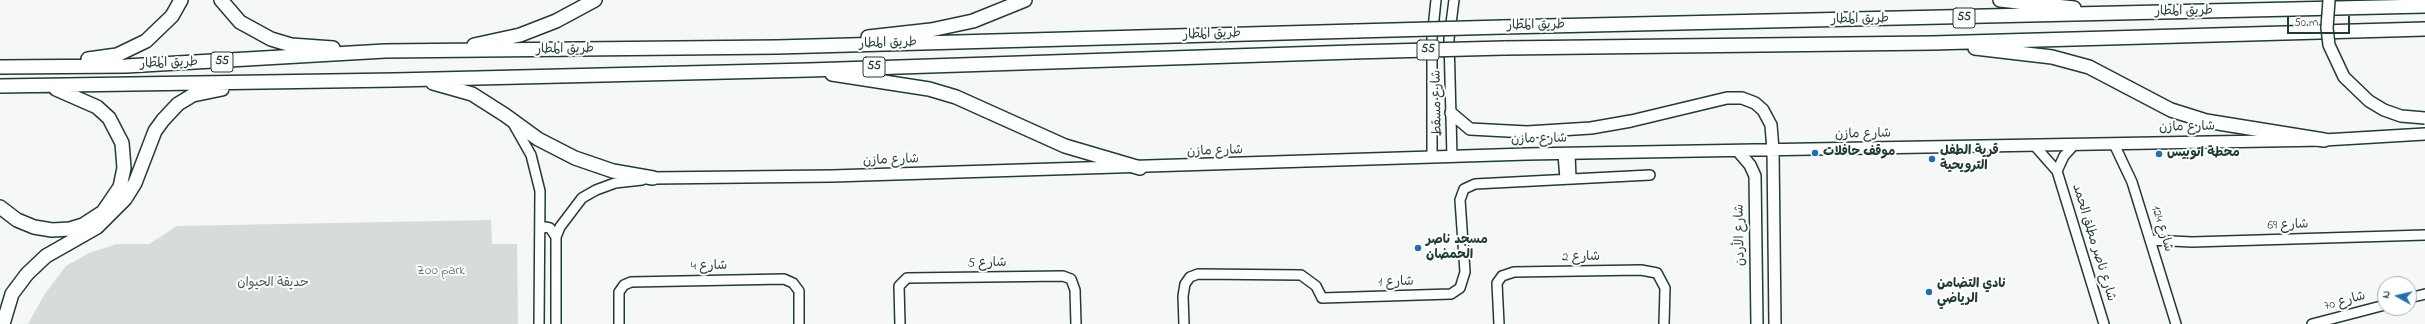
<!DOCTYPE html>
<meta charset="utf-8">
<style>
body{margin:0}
#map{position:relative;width:2425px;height:324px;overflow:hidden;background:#f6f7f7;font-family:"Indie Flower",sans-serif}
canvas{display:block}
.north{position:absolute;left:2377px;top:276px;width:40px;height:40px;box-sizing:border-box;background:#fff;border:1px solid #a5b1ae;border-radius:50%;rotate:278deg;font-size:11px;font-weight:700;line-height:16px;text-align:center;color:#1f3d34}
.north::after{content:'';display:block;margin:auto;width:14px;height:18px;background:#1f6fb2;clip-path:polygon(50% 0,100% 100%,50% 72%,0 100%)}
.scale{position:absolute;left:2287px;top:16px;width:63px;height:18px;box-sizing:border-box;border:2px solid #1f3d34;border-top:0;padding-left:5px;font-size:12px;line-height:14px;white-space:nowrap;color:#1f3d34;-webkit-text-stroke:3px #fff;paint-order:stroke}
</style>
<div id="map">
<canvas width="2425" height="324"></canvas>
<div class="north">N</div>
<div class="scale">50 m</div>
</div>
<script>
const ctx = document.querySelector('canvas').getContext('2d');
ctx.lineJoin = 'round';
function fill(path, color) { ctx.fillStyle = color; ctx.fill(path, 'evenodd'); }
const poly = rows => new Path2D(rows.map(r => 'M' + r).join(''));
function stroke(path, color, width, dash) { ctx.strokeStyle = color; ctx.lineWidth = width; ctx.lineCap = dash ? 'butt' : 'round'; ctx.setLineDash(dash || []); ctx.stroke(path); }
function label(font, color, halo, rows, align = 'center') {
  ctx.font = font + ' "Indie Flower","Playpen Sans Arabic",sans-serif'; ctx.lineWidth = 4; ctx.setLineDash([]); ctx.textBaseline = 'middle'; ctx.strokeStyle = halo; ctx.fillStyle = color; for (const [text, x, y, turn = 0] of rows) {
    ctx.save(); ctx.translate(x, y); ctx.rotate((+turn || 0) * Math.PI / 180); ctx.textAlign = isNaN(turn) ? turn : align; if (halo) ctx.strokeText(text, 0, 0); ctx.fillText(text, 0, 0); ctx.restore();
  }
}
const green = poly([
 [491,220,492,244,517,244,518,324,28,324,44,295,66,266,89,253,117,244,149,244,177,226]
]);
const minor = poly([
 [514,125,531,155,540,191,539,324],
 [2114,144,2132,182,2176,324],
 [2034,145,2057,171,2104,324],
 [1563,154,1565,179],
 [1570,154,1571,178],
 [1432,157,1432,38,1436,0],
 [1452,157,1449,39,1454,0],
 [2057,171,2064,156,2074,145],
 [540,230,545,227,550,228,556,237],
 [2151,240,2192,242,2425,235],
 [2409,298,2425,294],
 [556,324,556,237,560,227,582,198,596,190,615,183,642,180],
 [619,324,619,292,624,285,631,282,784,279,793,283,799,291,799,324],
 [900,324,899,286,907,278,1063,276,1071,279,1075,290,1076,324],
 [1184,324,1183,296,1185,284,1190,277,1198,274,1301,275,1316,286,1322,298,1451,294,1460,288,1465,272,1460,200,1464,189,1475,184,1650,175],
 [1499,324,1497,283,1502,276,1514,272,1641,270,1657,273,1665,288,1664,324],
 [2312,324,2385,305]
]);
const major = poly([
 [1451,113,1470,129,1527,132,1591,128,1631,121,1727,98,1742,98,1755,103,1763,110,1771,125,1773,150,1775,324],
 [1738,151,1750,165,1755,176,1757,324],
 [653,178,832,176,1527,154,2324,140,2425,134]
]);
const highway = poly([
 [221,0,240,22,271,39,291,45,333,48],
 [2000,0,2074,8],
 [1503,27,2425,6],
 [868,37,931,30,973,21,1025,0],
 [474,45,520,35,556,21,595,0],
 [1504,48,1933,43,2425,29],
 [1975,48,2052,57,2089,67,2171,110,2206,121,2324,140],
 [88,59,117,55,146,41,172,16,181,0],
 [0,67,126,66,385,51,777,47,1356,31],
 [832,74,929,89,956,97,1065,146,1140,168],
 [433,83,472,94,505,115,538,139,575,158,613,171,653,178],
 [0,86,395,80,809,70,1353,52],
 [0,207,17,220,34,227,52,230,70,229,83,225,103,212,120,187,124,168,122,143,109,118,97,107,56,89],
 [3,324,12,294,27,274,46,256,97,227,125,199,135,183,155,131,163,120,178,104,193,95,222,89]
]);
const majorBridge = poly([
 [2329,0,2327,28,2329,45,2344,77,2369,101,2384,110,2401,116,2425,118]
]);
const highwayBridge = poly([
 [1356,31,1503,27],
 [1353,52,1504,48]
]);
const markers = [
 [1815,153,4,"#1f6fb2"],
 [2159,154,4,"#1f6fb2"],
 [1932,159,4,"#1f6fb2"],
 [1418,248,4,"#1f6fb2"],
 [1929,292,4,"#1f6fb2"]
];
const shields = [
 [1964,18,22],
 [1428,50,22],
 [222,62,22],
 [874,67,22]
];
const shieldNames = [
 ["55",1964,18],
 ["55",1428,50],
 ["55",222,62],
 ["55",874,67]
];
const streetNames = [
 ["طريق المطار",2184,12,-1],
 ["طريق المطار",1860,20,-1],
 ["طريق المطار",1536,26,-1],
 ["طريق المطار",1212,35,-2],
 ["طريق المطار",888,44,-2],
 ["طريق المطار",565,50,-1],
 ["طريق المطار",169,64,-2],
 ["شارع مسقط",1438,103,-91],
 ["شارع مازن",2187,128,-1],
 ["شارع مازن",1863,135,-1],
 ["شارع مازن",1539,140,-1],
 ["شارع مازن",1215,152,-2],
 ["شارع مازن",891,161,-2],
 ["شارع 69",2288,226,-2],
 ["شارع 124",2161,229,73],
 ["شارع الأردن",1741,235,-91],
 ["شارع ناصر مطلق الحمد",2093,243,73],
 ["شارع 2",1581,258,-1],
 ["شارع 5",987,264,-1],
 ["شارع 4",709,267,-1],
 ["شارع 1",1396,283,-2],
 ["شارع 70",2345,302,-15]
];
const poiNames = [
 ["قرية الطفل",1940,152],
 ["الترويحية",1940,167],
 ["موقف حافلات",1823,153],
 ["محطة اتوبيس",2167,154],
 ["مسجد ناصر",1426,241],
 ["الحمضان",1426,256],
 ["نادي التضامن",1937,285],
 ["الرياضي",1937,300]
];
const parkNames = [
 ["Zoo park",441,272],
 ["حديقة الحيوان",273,284]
];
fill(green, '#d6dcdb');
stroke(minor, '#1f3d34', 12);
stroke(major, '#1f3d34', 14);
stroke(highway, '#1f3d34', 16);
stroke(minor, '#fff', 9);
stroke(major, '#fff', 11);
stroke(highway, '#fff', 13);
stroke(majorBridge, '#1f3d34', 14, []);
stroke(highwayBridge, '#1f3d34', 16, []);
stroke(majorBridge, '#fff', 11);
stroke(highwayBridge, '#fff', 13);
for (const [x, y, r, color] of markers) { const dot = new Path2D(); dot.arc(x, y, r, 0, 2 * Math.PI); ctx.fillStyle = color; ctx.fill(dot); stroke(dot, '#fff', 1.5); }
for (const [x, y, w] of shields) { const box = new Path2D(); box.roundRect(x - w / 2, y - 10, w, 20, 3); ctx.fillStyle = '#fff'; ctx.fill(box); stroke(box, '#1f3d34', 1); }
label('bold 12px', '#1f3d34', null, shieldNames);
label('13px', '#1f3d34', '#fff', streetNames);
label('bold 13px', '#1f3d34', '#fff', poiNames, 'left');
label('13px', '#445d55', '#fff', parkNames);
</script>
